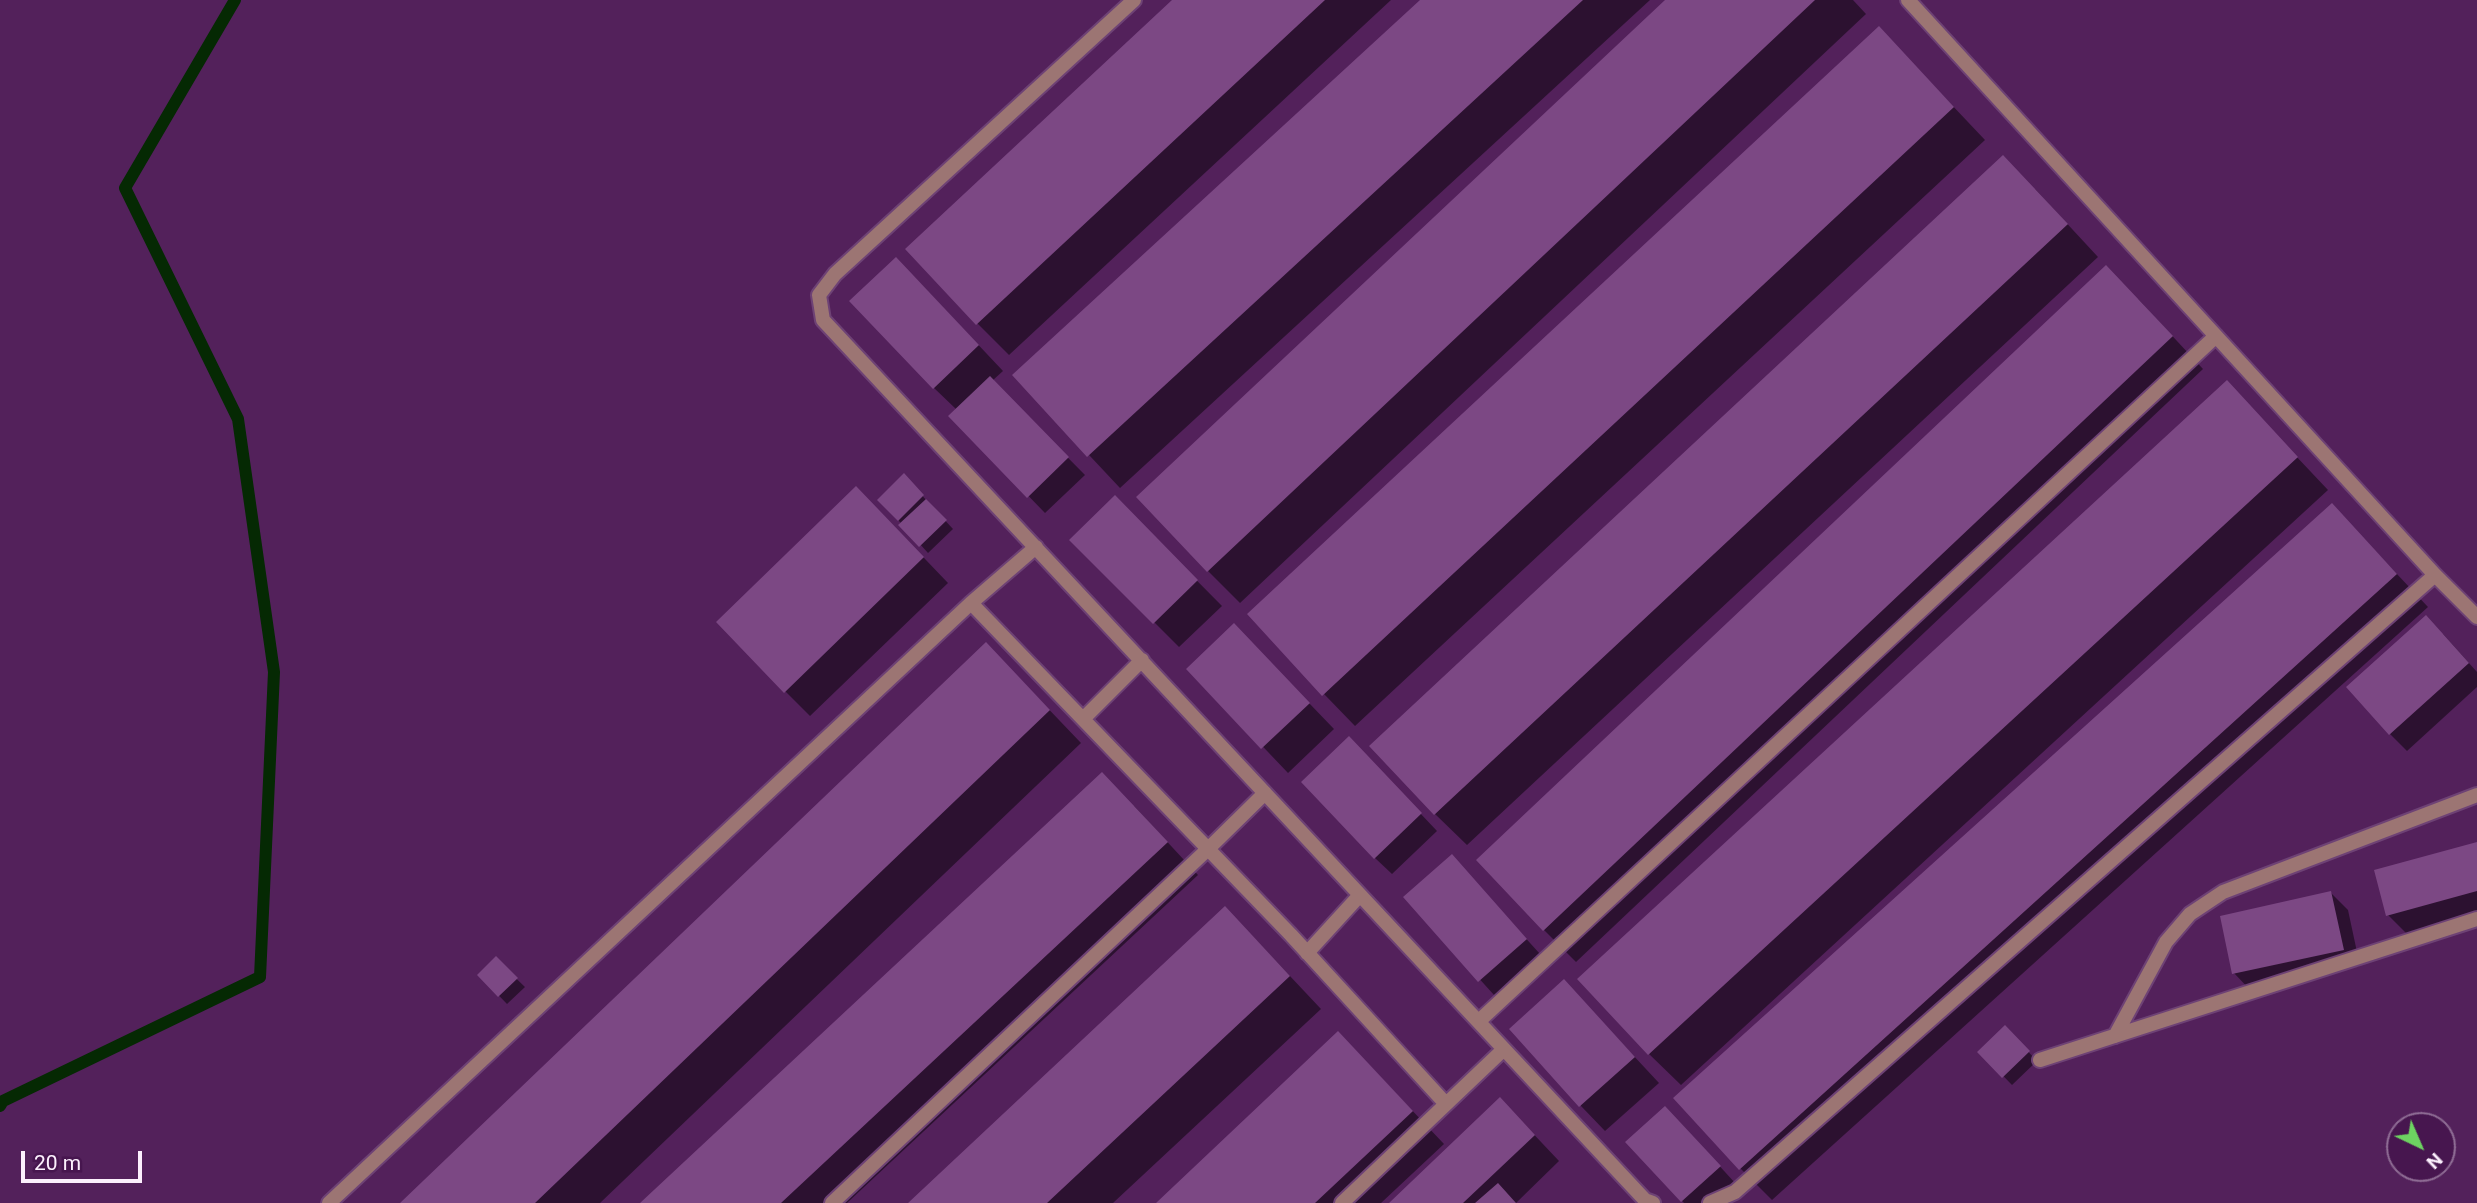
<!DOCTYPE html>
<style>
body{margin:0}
#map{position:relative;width:2477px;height:1203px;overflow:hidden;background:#53215b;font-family:Roboto,sans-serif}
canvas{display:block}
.north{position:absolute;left:2386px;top:1112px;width:70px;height:70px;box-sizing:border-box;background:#47164f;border:2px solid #8f6d95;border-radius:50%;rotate:136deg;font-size:19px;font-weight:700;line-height:28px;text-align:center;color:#fcf0fd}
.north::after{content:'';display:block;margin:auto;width:24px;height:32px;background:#6dd361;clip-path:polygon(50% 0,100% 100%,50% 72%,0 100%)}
.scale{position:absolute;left:21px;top:1151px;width:121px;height:32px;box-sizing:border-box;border:4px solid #fcf0fd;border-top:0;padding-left:9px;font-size:21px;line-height:24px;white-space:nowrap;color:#fcf0fd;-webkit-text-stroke:5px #47164f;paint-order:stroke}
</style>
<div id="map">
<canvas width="2477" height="1203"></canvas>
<div class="north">N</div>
<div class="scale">20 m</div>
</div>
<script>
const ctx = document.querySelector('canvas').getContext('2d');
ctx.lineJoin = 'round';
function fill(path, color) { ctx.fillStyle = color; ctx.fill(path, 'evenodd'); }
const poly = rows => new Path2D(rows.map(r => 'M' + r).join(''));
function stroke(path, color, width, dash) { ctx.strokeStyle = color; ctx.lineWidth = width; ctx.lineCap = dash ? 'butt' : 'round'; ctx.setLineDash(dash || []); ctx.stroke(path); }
const shadow = poly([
 [1175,0,1391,0,1009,355,977,323],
 [1422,0,1650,0,1120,488,1014,375],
 [1668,0,1853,0,1866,14,1240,603,1208,571],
 [1879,28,1985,140,1355,726,1324,694],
 [2035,189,2098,257,1467,845,1435,814],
 [921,284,1003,371,992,381,1085,475,1045,513,951,416,957,410,934,388],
 [2138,299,2203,369,1576,962,1544,930],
 [2227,383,2328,490,1681,1085,1649,1054],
 [904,476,953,529,928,553,880,500],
 [1115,498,1222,606,1179,647,1072,540],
 [2332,505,2428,607,1772,1200,1740,1168],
 [881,513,948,583,810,716,785,691],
 [2443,634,2477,672,2477,687,2407,751,2390,734],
 [1259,651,1334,729,1288,773,1189,669],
 [1018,677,1081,743,600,1203,402,1203],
 [1366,756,1437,831,1392,874,1375,858],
 [1134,806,1198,875,847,1203,642,1203],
 [2477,844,2477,922,2413,940,2388,915],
 [1452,857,1550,965,1504,1006,1406,898],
 [2331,893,2348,910,2360,966,2251,991,2234,973],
 [1257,941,1321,1009,1113,1203,911,1203],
 [496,959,525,987,507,1004,479,975],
 [1564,981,1659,1083,1605,1131,1581,1106],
 [2005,1027,2037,1061,2012,1085,1980,1052],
 [1370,1066,1444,1144,1381,1203,1158,1203],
 [1525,1125,1559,1161,1516,1203,1391,1203],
 [1682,1125,1736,1184,1715,1203,1684,1203,1628,1142]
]);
const stream = poly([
 [0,1106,3,1101,260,977,274,672,238,419,125,188,235,0]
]);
const building = poly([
 [1172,0,1325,0,976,325,905,249],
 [1420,0,1583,0,1087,457,1012,375],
 [1665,0,1815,0,1207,572,1136,497],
 [1879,26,1954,107,1322,696,1247,614],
 [2003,155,2068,224,1434,815,1369,746],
 [896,257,979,345,933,389,849,301],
 [2106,265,2173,336,1543,931,1476,860],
 [990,376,1069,457,1027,498,948,416],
 [2227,380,2298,457,1648,1055,1577,979],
 [904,473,924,495,898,521,877,500],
 [856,486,924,557,784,693,716,622],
 [1115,495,1198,580,1153,624,1069,540],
 [926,499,947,520,919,547,898,525],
 [2332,503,2397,574,1739,1170,1673,1098],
 [2426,615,2469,663,2389,735,2346,687],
 [1234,623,1310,703,1261,749,1186,669],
 [986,642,1050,710,535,1203,400,1203],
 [1349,736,1422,813,1374,859,1301,782],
 [1102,772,1168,842,781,1203,640,1203],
 [2477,842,2477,891,2386,916,2374,870],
 [1452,854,1527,939,1478,982,1403,897],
 [2331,891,2344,950,2232,974,2220,916],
 [1225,906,1290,976,1047,1203,908,1203],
 [496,956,518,978,498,997,477,975],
 [1564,979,1635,1057,1579,1107,1509,1029],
 [2005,1025,2030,1051,2002,1078,1977,1052],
 [1338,1031,1413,1111,1315,1203,1156,1203],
 [1500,1097,1535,1135,1463,1203,1389,1203],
 [1665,1106,1721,1166,1681,1202,1625,1142],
 [1498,1183,1516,1203,1475,1203]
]);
const lane = poly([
 [1134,0,835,274,819,295,823,320,1645,1200,1653,1203],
 [1908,0,2435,575,2477,617],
 [971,603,1291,935,1446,1104],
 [1083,719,1142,660],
 [1307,953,1360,895],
 [1479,1021,2216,336],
 [2115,1036,2166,942,2190,914,2223,892,2477,795],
 [2040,1060,2477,919],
 [329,1203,971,603,1036,547],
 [832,1203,1208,849,1265,793],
 [1342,1203,1504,1049],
 [1710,1203,1735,1192,2435,575]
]);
fill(shadow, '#0007');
stroke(stream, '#052903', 12);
fill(building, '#7c4884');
stroke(lane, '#6e4275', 18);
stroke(lane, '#9c7573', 14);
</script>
